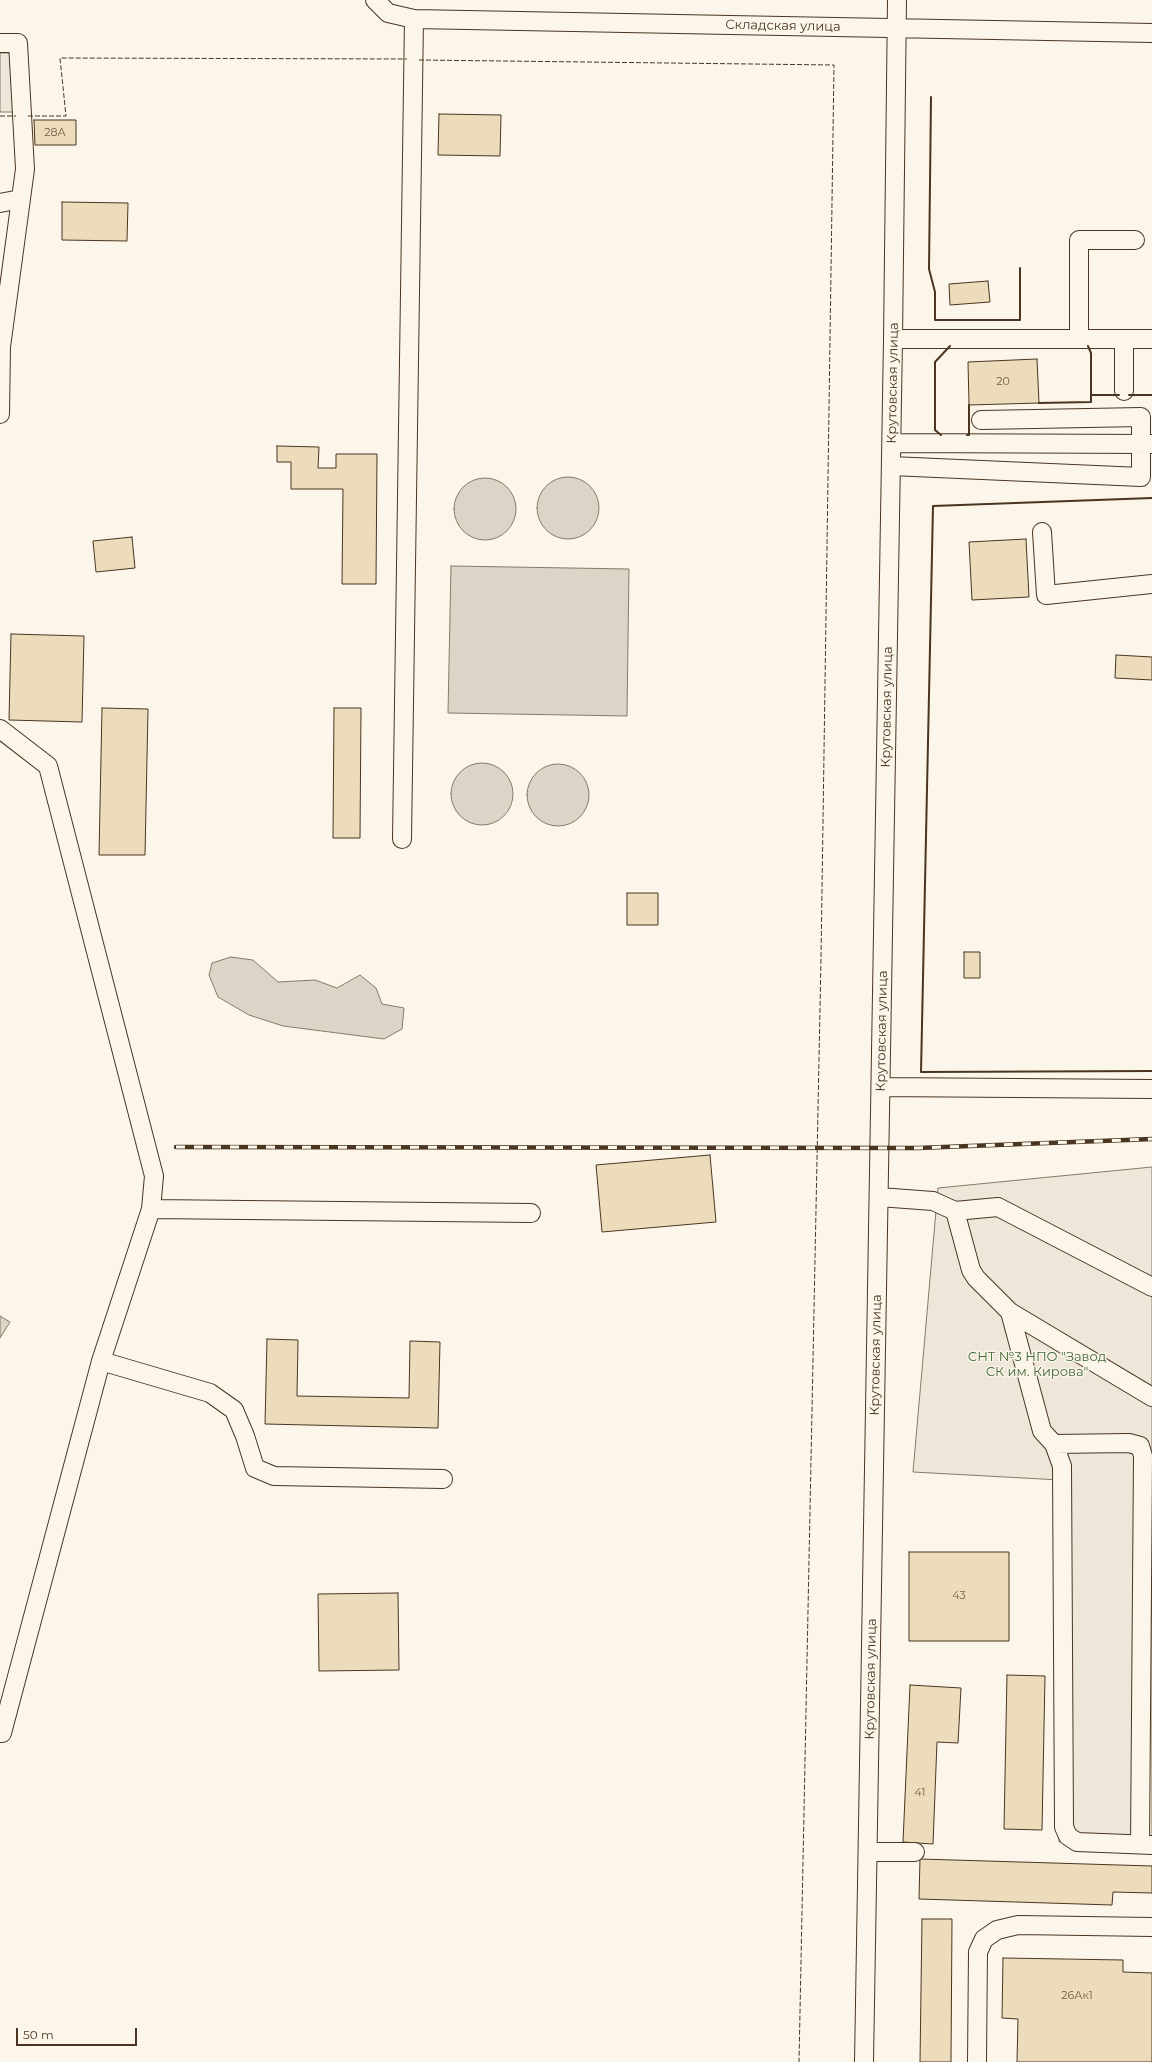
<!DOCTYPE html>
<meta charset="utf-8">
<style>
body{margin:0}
#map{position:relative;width:1152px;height:2062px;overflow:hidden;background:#fbf6e9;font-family:Montserrat,sans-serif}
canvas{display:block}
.scale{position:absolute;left:16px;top:2028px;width:121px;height:18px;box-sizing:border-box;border:2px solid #4a3520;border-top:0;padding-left:5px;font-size:12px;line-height:14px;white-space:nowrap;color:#4a3520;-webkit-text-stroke:3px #fbf6e9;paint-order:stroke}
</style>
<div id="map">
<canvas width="1152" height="2062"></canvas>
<div class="scale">50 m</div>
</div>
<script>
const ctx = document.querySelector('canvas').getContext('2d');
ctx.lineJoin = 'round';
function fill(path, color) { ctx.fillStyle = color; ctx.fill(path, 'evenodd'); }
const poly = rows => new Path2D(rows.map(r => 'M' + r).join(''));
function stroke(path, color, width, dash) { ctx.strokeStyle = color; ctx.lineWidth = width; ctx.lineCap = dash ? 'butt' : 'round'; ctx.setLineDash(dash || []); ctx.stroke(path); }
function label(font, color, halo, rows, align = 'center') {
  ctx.font = font + ' Montserrat,sans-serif'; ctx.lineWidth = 3; ctx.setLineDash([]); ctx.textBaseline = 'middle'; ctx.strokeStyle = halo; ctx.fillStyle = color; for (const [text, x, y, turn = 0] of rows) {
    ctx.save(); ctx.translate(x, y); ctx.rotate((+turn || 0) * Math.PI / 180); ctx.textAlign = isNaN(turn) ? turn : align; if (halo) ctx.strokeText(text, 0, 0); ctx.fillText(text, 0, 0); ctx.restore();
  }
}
const green = poly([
 [1152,1167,1152,1844,1059,1842,1060,1480,913,1472,938,1188,1152,1167]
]);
const parking = poly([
 [0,53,15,53,16,112,0,112,0,53]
]);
const water = poly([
 '537 508a31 31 0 1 1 62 0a31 31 0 1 1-62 0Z',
 '454 509a31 31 0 1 1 62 0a31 31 0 1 1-62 0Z',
 [451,566,629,569,627,716,448,713,451,566],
 '451 794a31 31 0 1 1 62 0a31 31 0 1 1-62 0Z',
 '527 795a31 31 0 1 1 62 0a31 31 0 1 1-62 0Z',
 [231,957,253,960,278,982,315,980,337,988,360,975,376,988,382,1004,404,1008,402,1029,384,1039,283,1026,249,1015,218,997,209,975,212,963,231,957],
 [0,1316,10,1322,0,1338,0,1316]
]);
const building = poly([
 [439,114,501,115,500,156,438,155,439,114],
 [34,120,76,120,76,145,35,145,34,120],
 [62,202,128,203,127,241,62,240,62,202],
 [988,281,990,302,950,305,949,284,988,281],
 [1037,359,1039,403,969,405,968,362,1037,359],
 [277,446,319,447,318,468,336,468,336,454,377,454,376,584,342,584,343,489,291,489,291,462,277,462,277,446],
 [132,537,135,568,96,572,93,541,132,537],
 [1026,539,1029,597,972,600,969,542,1026,539],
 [11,634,84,636,82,722,9,720,11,634],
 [1116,655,1152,657,1152,680,1115,678,1116,655],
 [102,708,148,709,145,855,99,855,102,708],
 [334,708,361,708,360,838,333,838,334,708],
 [627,893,658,893,658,925,627,925,627,893],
 [964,952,980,952,980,978,964,978,964,952],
 [710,1155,716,1222,602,1232,596,1165,710,1155],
 [267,1339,298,1340,297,1396,409,1398,410,1341,440,1342,438,1428,265,1424,267,1339],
 [909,1552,1009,1552,1009,1641,909,1641,909,1552],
 [398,1593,399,1670,319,1671,318,1594,398,1593],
 [1148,1601,1152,1601,1152,1620,1148,1620,1148,1601],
 [1007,1675,1045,1676,1042,1830,1004,1829,1007,1675],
 [910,1685,961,1688,958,1743,937,1742,933,1844,903,1842,910,1685],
 [920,1859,1152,1866,1152,1893,1113,1892,1112,1905,919,1899,920,1859],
 [922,1919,952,1919,951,2062,920,2062,922,1919],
 [1003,1958,1123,1960,1123,1972,1152,1973,1152,2062,1017,2062,1018,2019,1002,2018,1003,1958]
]);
const minor = poly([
 [375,0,388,13,414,19,1152,33],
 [0,43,18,43,25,169,1,347,0,414],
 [0,203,21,199],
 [893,339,1152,339],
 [1079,339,1079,240,1135,240],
 [1124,339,1124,391],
 [892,443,1152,444],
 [891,466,1141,477,1141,417,981,420],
 [1042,532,1046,595,1152,584],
 [0,729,48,766,154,1176,151,1209,101,1361,2,1733,0,1733],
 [402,839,414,19],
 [881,1087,1152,1089],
 [879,1197,933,1201,955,1211,998,1207,1152,1287],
 [151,1209,531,1213],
 [955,1211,971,1270,976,1278,1010,1312,1152,1397],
 [1010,1312,1042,1431,1054,1444,1062,1466,1064,1827,1068,1836,1077,1842,1152,1845],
 [101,1361,210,1393,234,1410,245,1436,255,1468,274,1476,443,1479],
 [1054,1444,1129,1443,1140,1446,1143,1456,1140,1844],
 [868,1852,915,1852],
 [864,2062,893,339,897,0],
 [977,2062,978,1952,984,1939,997,1930,1018,1925,1152,1927]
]);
const rail = poly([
 [176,1147,918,1148,1152,1139]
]);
const fence = poly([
 [419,60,834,65,821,959,799,2062],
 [0,116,16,116],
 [28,116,66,116,60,58,407,59]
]);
const wall = poly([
 [931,97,929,269,935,292,935,320,1020,320,1020,268],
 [1091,395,1119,395],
 [1129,395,1152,395],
 [1039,403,1091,402,1091,353,1088,346],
 [941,435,935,430,935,362,950,346],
 [967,435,969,435,969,405],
 [1152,498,933,506,921,1072,1152,1071]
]);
const numberNames = [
 ["28А",55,133],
 ["20",1003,382],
 ["43",959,1596],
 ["41",920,1793],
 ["26Ак1",1077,1996]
];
const streetNames = [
 ["Складская улица",783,26,1],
 ["Крутовская улица",893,383,-89],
 ["Крутовская улица",887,707,-89],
 ["Крутовская улица",882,1031,-89],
 ["Крутовская улица",876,1355,-89],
 ["Крутовская улица",871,1679,-89]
];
const parkNames = [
 ["СНТ №3 НПО \"Завод",1037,1357],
 ["СК им. Кирова\"",1037,1372]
];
fill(green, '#ede6d9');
stroke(green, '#887966', 1);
fill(parking, '#ede7d9');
stroke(parking, '#887966', 1);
fill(water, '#dcd4c6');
stroke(water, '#887966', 1);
fill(building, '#ecdcbc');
stroke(building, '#4a3520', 1);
stroke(minor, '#4a3520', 20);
stroke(minor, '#fbf6e9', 18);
stroke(rail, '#4a3520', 4.5);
stroke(rail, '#fbf6e9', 3, [9]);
stroke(fence, '#4a3520', 1, [5, 2]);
stroke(wall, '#4a3520', 2);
label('11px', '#725f47', null, numberNames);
label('13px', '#4a3520', '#fbf6e9', streetNames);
label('13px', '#436837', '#fbf6e9', parkNames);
</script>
